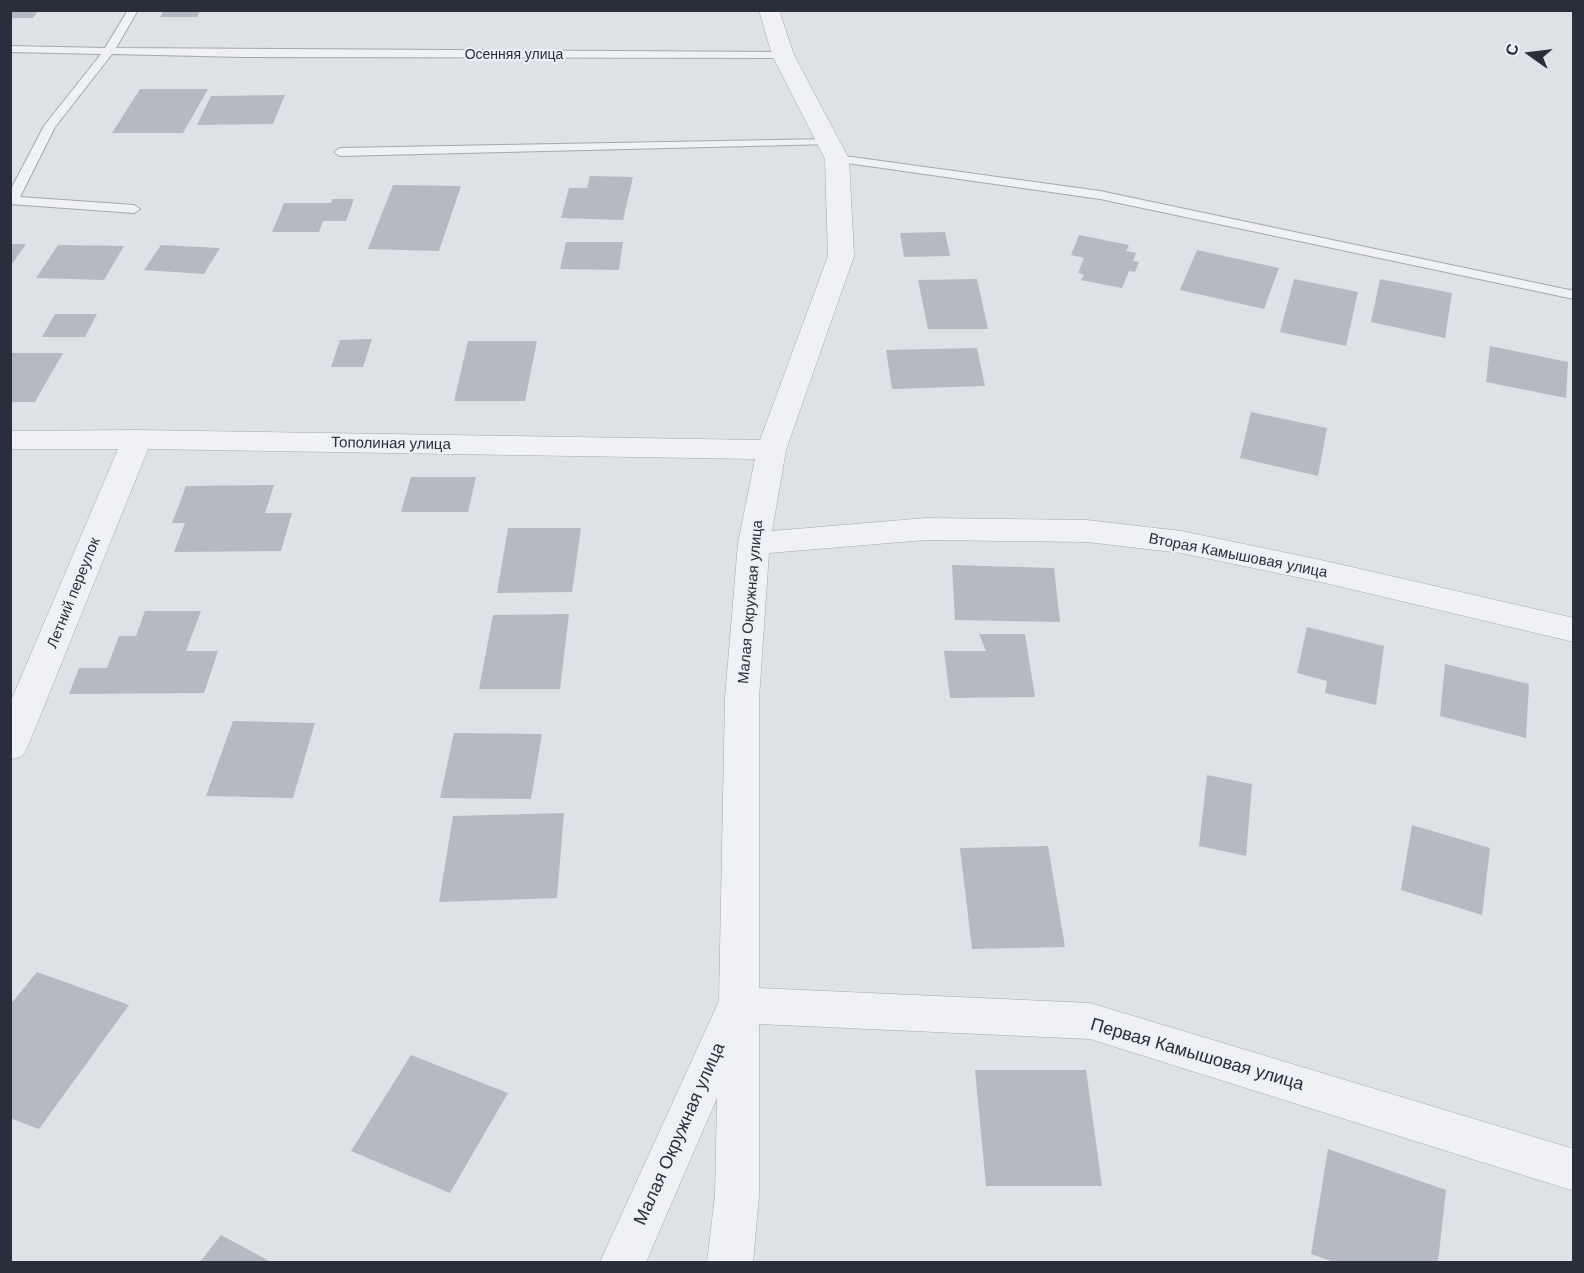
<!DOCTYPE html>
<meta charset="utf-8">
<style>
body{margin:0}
#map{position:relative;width:1584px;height:1273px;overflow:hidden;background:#dee1e6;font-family:Arial,sans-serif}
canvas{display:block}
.frame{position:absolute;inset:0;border:12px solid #282f3b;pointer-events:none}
.north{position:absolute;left:1500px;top:24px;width:60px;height:60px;-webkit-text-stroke:4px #edf0f4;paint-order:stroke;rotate:284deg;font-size:16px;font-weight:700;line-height:24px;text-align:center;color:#282f3b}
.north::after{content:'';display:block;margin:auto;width:21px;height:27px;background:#282f3b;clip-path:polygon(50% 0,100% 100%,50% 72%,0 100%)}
</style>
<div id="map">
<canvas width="1584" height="1273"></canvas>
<div class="frame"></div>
<div class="north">С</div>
</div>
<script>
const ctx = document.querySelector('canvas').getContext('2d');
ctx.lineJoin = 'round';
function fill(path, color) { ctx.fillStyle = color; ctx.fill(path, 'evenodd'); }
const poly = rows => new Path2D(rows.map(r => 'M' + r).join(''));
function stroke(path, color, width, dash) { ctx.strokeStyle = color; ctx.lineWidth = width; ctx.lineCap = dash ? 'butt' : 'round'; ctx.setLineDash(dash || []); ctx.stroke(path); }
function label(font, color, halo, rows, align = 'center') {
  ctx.font = font + ' Arial,sans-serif'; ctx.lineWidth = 4.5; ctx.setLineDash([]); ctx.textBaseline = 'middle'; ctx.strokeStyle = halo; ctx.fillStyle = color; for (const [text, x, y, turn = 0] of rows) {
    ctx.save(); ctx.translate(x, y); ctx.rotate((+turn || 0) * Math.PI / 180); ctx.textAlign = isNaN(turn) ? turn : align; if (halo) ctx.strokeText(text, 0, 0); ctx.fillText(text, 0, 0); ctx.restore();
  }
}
const building = poly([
 [10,10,39,10,33,18,10,18],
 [164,10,201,10,197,17,160,17],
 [140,89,208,89,183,133,112,133],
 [285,95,273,124,197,125,211,96],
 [590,176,633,177,623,220,561,218,569,188,587,188],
 [393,185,461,186,439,251,368,249],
 [332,199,354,199,346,221,323,221,319,232,272,232,284,203,331,203],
 [945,232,950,256,904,257,900,233],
 [1079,235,1129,245,1126,251,1136,253,1133,261,1139,262,1135,272,1129,271,1122,288,1081,280,1084,275,1078,273,1084,258,1071,255],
 [566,242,623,242,619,270,560,269],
 [10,244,26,244,10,267],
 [58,245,124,246,104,280,36,278],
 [161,245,220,248,204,274,144,270],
 [1197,250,1279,268,1264,309,1180,290],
 [977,279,988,329,928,329,918,280],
 [1294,279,1358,292,1346,346,1280,332],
 [1380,279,1452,293,1445,338,1371,322],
 [55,314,97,314,85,337,42,337],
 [372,339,363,367,331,367,340,340],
 [468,341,537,341,525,401,454,401],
 [1490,346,1568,362,1566,398,1486,382],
 [977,348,985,386,892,389,886,350],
 [10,353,63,353,35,402,10,402],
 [1251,412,1327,428,1318,476,1240,458],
 [411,477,476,477,468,512,401,512],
 [274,485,265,513,292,513,281,551,174,552,185,523,172,523,186,486],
 [508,528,581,528,572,592,497,593],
 [952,565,1054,568,1060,622,955,620],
 [145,611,201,611,186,651,218,651,204,693,69,694,79,668,107,668,119,636,136,636],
 [569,614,560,689,479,689,493,615],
 [1307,627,1384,646,1376,705,1325,693,1327,681,1297,673],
 [979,634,1025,634,1035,697,950,698,944,651,986,651],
 [1445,664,1529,684,1526,738,1440,716],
 [233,721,315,723,293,798,206,796],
 [454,733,542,734,531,799,440,798],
 [1207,775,1252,784,1246,856,1199,846],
 [564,813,557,898,439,902,453,816],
 [1412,825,1490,848,1482,915,1401,890],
 [1048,846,1065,947,972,949,960,848],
 [37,972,129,1005,39,1129,10,1118,10,1005],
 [411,1055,508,1093,450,1193,351,1151],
 [975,1070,1086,1070,1102,1186,986,1186],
 [1328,1149,1446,1190,1438,1262,1334,1262,1311,1254],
 [221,1235,271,1262,200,1262]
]);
const lane = poly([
 [128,10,138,10,116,48,783,52,788,55,783,58,244,57,112,54,55,127,20,197,134,205,140,209,134,213,10,204,10,191,44,126,101,54,10,52,10,46,105,48,128,10],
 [828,139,832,140,832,144,340,156,334,152,340,148,828,139],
 [837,155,1100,191,1574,291,1574,299,1100,199,833,161,831,159,837,155]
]);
const street = poly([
 [759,10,779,10,794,55,849,159,854,256,786,450,772,531,926,518,1087,520,1181,531,1321,560,1574,618,1574,642,1321,582,1181,553,1087,542,926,540,769,553,759,698,759,988,1090,1003,1574,1149,1574,1191,1090,1039,759,1024,759,1196,753,1262,707,1262,715,1196,717,1098,646,1262,600,1262,719,1001,725,698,738,543,755,459,148,449,28,746,22,756,10,760,10,703,118,449,10,449,10,431,137,430,760,440,828,256,825,159,772,55,759,10]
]);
const farStreetnames = [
 ["Осенняя улица",514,55]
];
const streetNames = [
 ["Тополиная улица",391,444,1],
 ["Вторая Камышовая улица",1238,556,11],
 ["Летний переулок",74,593,-68],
 ["Малая Окружная улица",751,602,-85]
];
const nearStreetnames = [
 ["Первая Камышовая улица",1197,1055,16],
 ["Малая Окружная улица",680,1134,-66]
];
fill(building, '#b5bac2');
stroke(lane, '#a4a8af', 2);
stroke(street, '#a4a8af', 1);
fill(lane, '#f0f1f5');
fill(street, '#f0f1f5');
label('14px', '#282f3b', '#edf0f4', farStreetnames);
label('15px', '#282f3b', '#edf0f4', streetNames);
label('18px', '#282f3b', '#edf0f4', nearStreetnames);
</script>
